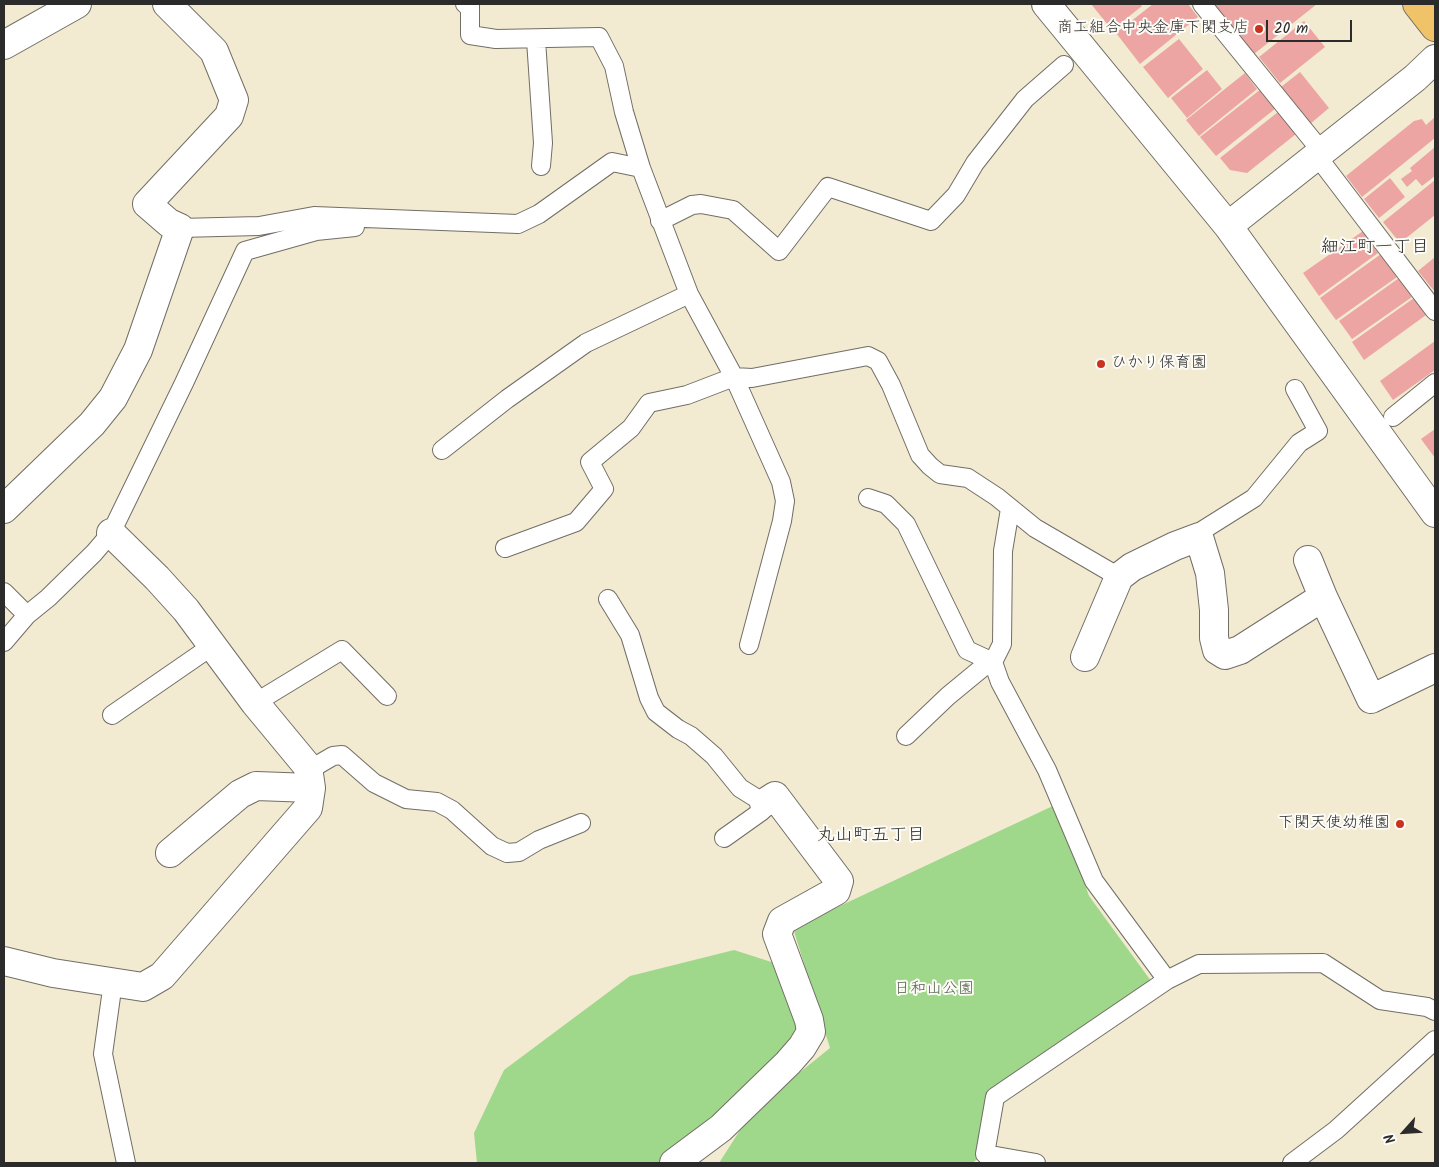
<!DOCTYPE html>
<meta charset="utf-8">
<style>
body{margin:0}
#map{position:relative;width:1439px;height:1167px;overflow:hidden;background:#f3ead2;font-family:Kalam,sans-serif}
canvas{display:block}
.frame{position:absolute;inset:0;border:5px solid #2b2b2b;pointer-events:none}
.north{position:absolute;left:1379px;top:1107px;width:50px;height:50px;-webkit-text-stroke:4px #fdfcf7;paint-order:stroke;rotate:244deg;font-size:14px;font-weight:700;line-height:20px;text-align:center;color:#2b2b2b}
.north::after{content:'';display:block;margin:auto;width:18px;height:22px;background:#2b2b2b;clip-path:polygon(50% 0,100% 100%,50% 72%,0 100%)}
.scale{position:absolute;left:1266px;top:20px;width:86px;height:22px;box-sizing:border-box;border:2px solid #2b2b2b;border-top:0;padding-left:6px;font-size:15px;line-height:18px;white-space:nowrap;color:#2b2b2b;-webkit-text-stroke:4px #fdfcf7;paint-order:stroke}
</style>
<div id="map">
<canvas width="1439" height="1167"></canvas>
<div class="frame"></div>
<div class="north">N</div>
<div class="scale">20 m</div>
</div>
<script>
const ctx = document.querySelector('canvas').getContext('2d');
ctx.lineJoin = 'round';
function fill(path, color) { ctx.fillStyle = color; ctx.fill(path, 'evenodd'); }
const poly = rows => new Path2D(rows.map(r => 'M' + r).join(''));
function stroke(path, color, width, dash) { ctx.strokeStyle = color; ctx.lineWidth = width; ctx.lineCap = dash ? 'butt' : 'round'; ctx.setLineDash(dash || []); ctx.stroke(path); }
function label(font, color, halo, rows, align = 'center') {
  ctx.font = font + ' Kalam,"Klee One",sans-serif'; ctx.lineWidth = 4; ctx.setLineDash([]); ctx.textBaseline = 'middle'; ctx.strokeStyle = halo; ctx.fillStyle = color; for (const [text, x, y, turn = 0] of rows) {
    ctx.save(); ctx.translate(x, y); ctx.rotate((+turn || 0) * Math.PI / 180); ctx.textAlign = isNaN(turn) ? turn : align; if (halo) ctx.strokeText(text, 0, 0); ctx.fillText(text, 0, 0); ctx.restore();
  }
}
const green = poly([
 [1057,804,1089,896,1151,981,990,1091,985,1154,972,1163,719,1163,753,1110,830,1048,793,928],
 [734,950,790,968,811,1032,674,1163,477,1163,474,1133,504,1070,630,976]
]);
const building = poly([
 [1091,4,1140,4,1142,6,1112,30],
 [1153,4,1188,4,1198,17,1140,64,1116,33],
 [1213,4,1317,4,1254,54],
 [1304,21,1325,47,1280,83,1259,57],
 [1179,39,1203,69,1168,98,1143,67],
 [1207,70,1222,89,1187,118,1171,98],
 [1300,72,1329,108,1310,124,1281,87],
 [1245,73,1257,89,1199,136,1186,120],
 [1261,89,1276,108,1216,156,1200,137],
 [1278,112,1296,134,1247,173,1230,170,1220,158],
 [1435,117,1435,138,1362,197,1346,176,1414,121,1422,119,1426,125],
 [1435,147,1435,176,1422,186,1416,179,1407,187,1401,179,1412,171,1410,168],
 [1390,178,1405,197,1379,218,1364,199],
 [1435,180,1435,215,1400,243,1383,222],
 [1363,231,1378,253,1319,296,1303,273],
 [1381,254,1397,277,1336,320,1320,298],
 [1435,257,1435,292,1418,271],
 [1399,278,1412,297,1352,339,1339,321],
 [1414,298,1426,315,1364,360,1352,342],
 [1435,341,1435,370,1393,400,1380,381],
 [1435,429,1435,458,1421,439]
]);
const service = poly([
 [465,4,470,5,470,35,496,39,599,37,614,66,624,112,641,168],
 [1202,4,1322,152],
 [536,40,543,143,541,166],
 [1317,156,1435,311],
 [660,221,692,205,701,204,733,210,779,251,828,187,931,221,956,195,975,163,1025,99,1064,65],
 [180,228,259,226,314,216,518,224,539,214,612,162,641,168,689,294,734,377,781,482,785,501,782,521,749,645],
 [1393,417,1435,383],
 [442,450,507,399,586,343,689,294],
 [868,498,886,504,906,524,967,650,993,662,1000,682,1047,770,1094,881,1167,980],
 [1199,537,1203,530,1254,498,1299,443,1318,431,1295,389],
 [505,548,576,522,604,489,590,462,631,428,649,403,687,395,734,377,752,378,868,356,878,361,891,385,920,455,930,466,940,474,968,478,997,497,1035,528,1119,577],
 [4,592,27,615],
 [608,599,630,635,649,698,656,712,678,729,691,736,714,756,740,788,764,803,762,811,724,838],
 [4,642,27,615,48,598,94,553,111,533,184,383,245,251,316,231,355,227],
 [255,703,342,650,387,696],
 [112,715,212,646],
 [906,736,948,696,982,668,993,662,1002,644,1003,551,1010,509],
 [309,770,333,756,342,755,374,783,406,799,437,802,452,810,492,846,507,853,519,852,539,840,581,823],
 [113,982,103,1054,126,1163],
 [1036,1163,985,1154,995,1097,1167,980,1199,964,1323,963,1380,1000,1427,1007,1435,1011],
 [1292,1163,1336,1130,1435,1040]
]);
const minor = poly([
 [4,509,92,424,113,398,138,350,180,228,169,223,147,204,229,116,234,100,214,51,167,4],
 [1323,597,1371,699,1435,668],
 [1085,657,1119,577,1132,567,1175,546,1199,537,1210,573,1214,610,1214,638,1217,650,1225,655,1240,650,1323,597,1308,560],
 [170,853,240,794,256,786,311,788],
 [4,961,53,973,143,987,162,976,308,808,311,788,308,767,255,703,186,610,157,578,111,533],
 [674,1163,721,1128,788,1063,802,1047,811,1032,809,1020,777,934,782,921,836,891,839,881,775,796,764,803]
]);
const tertiary = poly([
 [1046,4,1228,226,1435,513],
 [4,45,77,4],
 [1228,226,1415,78,1435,59]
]);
const trunk = poly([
 [1417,4,1435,27]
]);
const markers = [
 [1259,29,5,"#c8321e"],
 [1101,364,5,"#c8321e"],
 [1400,824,5,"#c8321e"]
];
const poiNames = [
 ["商工組合中央金庫下関支店",1249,29],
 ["ひかり保育園",1111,364,"left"],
 ["下関天使幼稚園",1390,824]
];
const parkNames = [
 ["日和山公園",934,990]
];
const neighbourhoodNames = [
 ["細江町一丁目",1375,249],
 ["丸山町五丁目",871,837]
];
fill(green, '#9fd88b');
fill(building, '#eca5a3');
stroke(service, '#716e65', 20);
stroke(minor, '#716e65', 30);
stroke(tertiary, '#716e65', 30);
stroke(trunk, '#716e65', 30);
stroke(service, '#fff', 18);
stroke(minor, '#fff', 28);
stroke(tertiary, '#fff', 28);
stroke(trunk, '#f0c369', 28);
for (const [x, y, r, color] of markers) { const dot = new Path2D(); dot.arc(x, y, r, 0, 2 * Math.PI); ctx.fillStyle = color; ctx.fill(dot); stroke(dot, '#fdfcf7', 2); }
label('16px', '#2b2b2b', '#fdfcf7', poiNames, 'right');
label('16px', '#4e5f48', '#fdfcf7', parkNames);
label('18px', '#2b2b2b', '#fdfcf7', neighbourhoodNames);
</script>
